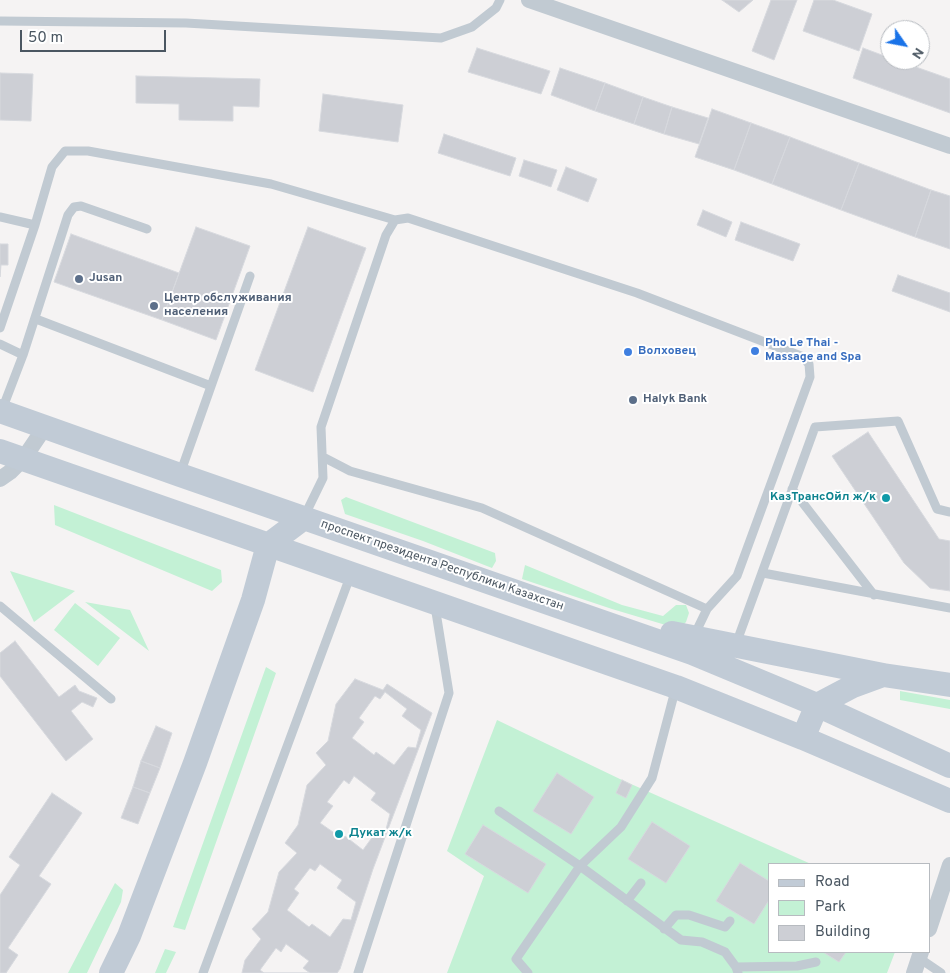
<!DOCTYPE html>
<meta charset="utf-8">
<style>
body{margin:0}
#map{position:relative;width:950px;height:973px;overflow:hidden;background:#f5f3f3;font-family:Overpass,sans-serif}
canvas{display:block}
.legend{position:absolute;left:768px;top:863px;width:162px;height:90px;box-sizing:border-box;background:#fff;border:1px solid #b7bbc0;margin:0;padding:6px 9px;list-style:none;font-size:15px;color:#4a5661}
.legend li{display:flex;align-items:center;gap:10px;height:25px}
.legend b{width:25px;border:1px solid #b7bbc0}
.north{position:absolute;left:880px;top:20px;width:50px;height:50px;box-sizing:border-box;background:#fff;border:1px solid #b7bbc0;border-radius:50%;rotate:123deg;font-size:14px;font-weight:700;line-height:20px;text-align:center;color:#4a5661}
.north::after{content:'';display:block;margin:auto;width:18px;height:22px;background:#1a73e8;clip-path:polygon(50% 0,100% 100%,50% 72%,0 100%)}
.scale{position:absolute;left:20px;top:30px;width:146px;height:22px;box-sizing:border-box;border:2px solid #4a5661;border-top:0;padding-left:6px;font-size:15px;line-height:18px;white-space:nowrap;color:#4a5661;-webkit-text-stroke:4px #fff;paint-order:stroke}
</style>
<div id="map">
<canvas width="950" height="973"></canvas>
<ul class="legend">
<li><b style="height:6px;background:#c1cbd6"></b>Road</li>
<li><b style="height:14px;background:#c3f1d5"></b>Park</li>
<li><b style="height:14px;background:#cdcfd5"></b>Building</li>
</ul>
<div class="north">N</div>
<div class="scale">50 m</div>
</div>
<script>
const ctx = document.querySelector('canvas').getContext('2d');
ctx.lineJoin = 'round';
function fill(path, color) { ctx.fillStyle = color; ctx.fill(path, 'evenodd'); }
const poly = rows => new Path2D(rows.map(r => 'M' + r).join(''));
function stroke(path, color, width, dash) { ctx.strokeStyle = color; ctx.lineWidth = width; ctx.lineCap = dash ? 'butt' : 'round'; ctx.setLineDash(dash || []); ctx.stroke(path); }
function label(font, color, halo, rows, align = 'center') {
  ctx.font = font + ' Overpass,sans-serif'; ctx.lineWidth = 4; ctx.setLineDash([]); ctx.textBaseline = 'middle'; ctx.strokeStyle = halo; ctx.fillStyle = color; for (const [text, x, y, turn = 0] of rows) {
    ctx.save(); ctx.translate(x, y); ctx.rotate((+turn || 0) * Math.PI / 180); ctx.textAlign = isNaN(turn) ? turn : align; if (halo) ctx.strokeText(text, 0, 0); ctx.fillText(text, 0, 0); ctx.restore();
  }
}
const green = poly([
 [346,497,495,553,496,561,492,568,423,541,345,514,341,500],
 [54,505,221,570,222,582,212,591,55,525],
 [525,565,622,605,663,616,676,605,686,605,689,613,686,622,679,629,612,609,522,579],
 [10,571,75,591,34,622],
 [85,602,130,610,149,651],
 [75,603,120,638,98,666,54,630],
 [266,667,276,673,185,930,173,927],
 [900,691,950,700,950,709,900,700],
 [497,720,622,780,811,864,769,864,769,952,895,952,887,973,447,973,484,876,447,851],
 [115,883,123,890,121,902,87,973,68,973],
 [165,949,176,952,166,973,155,973]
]);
const building = poly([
 [722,0,753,0,739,12,722,0],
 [771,0,797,0,774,60,752,51,771,0],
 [814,0,833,0,872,14,859,51,803,31,814,0],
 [477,48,550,71,541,94,468,72,477,48],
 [863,48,890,58,890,60,896,60,950,79,950,113,853,78,863,48],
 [560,68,605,83,595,111,551,95,560,68],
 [0,73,33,74,31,121,0,120,0,73],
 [136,76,260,79,259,107,233,106,233,121,179,120,179,104,136,103,136,76],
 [605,83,643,97,634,124,595,111,605,83],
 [323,94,403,105,398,142,319,131,323,94],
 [643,97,672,107,664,134,634,124,643,97],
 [672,107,708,118,699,144,664,134,672,107],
 [712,109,751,123,734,170,695,157,712,109],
 [751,123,790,137,772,184,734,170,751,123],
 [444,134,516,158,510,176,438,153,444,134],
 [790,137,859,163,841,210,772,184,790,137],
 [524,160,557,170,551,187,519,176,524,160],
 [859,163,931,190,915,237,841,210,859,163],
 [566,167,597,179,588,202,557,190,566,167],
 [931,190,950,196,950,249,915,237,931,190],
 [703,210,732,222,726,237,697,225,703,210],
 [741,222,800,244,793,261,735,240,741,222],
 [196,227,250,246,216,340,162,320,196,227],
 [308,227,366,248,313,392,255,370,308,227],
 [71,234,179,273,162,320,54,282,71,234],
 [0,244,8,244,8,265,1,265,0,277,0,244],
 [898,275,950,293,950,312,892,291,898,275],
 [868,432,939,539,950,541,950,591,930,588,904,563,832,456,868,432],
 [15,641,59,697,75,685,79,691,97,698,93,707,82,702,71,711,93,739,66,761,0,676,0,653,15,641],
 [355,679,383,690,387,684,432,713,373,869,340,969,337,973,242,973,245,960,261,939,252,929,268,912,279,872,297,853,285,843,298,825,307,785,326,765,316,753,328,741,336,704,355,679],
 [385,692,407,709,402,716,421,730,416,748,408,747,394,765,376,752,374,755,352,738,364,722,359,718,375,696,380,699,385,692],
 [156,726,172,733,160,768,141,761,156,726],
 [141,761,160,768,150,793,133,787,141,761],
 [557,773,594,797,571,834,533,811,557,773],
 [354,776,376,793,371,800,390,814,385,833,376,832,363,850,345,836,343,839,320,823,333,806,327,802,344,780,349,784,354,776],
 [622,780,632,785,626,798,616,793,622,780],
 [133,787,150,793,138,824,121,818,133,787],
 [52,793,82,813,39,876,51,884,8,948,18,955,6,973,0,973,0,895,20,865,9,857,52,793],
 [652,822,690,846,666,883,628,859,652,822],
 [483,825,546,864,528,893,465,854,483,825],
 [740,863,769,881,769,900,754,924,716,901,740,863],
 [320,864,342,880,337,888,356,902,351,920,343,919,330,937,312,924,309,927,287,910,299,893,294,889,310,868,315,871,320,864],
 [286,944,309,961,303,968,310,973,264,973,260,970,276,948,281,952,286,944],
 [823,952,846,952,839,962,823,952]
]);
const lane = poly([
 [0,21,186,23,441,38,472,27,496,8,500,0],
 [0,217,35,225],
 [36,319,211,386],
 [0,328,35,225,52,167,65,151,88,151,271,184,395,220],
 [0,344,23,355,2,410],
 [23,355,68,215,74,207,81,206,147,229],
 [323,457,350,471,482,508,707,609],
 [180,474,250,276],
 [792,489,874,595],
 [304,517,323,478,321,427,386,235,395,220,408,218,637,293,801,356,809,364,810,377,737,576,707,609,694,636],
 [763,573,950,608],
 [0,606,111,699],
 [736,644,815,427,898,421,937,509,950,512],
 [499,811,580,866,621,827,652,778,676,687],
 [627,901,641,883],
 [664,929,676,915,689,915,725,927,730,921],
 [919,958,941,973],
 [736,967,797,966,816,962],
 [203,973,351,574],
 [358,973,449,693,435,606],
 [528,973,516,959,580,866,681,940,702,942,725,952,736,967,738,973]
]);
const street = poly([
 [529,0,950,146],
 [0,479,10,472,24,458,45,427],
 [929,929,950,865],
 [914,973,921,952]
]);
const secondary = poly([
 [0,411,180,475,692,653,817,705,950,766],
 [0,451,676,687,803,738,950,801],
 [672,633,883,675,950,685],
 [803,738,817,705,853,686,883,675],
 [111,973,129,936,195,763,253,600,268,545,304,518]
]);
const markers = [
 [79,279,5,"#5c6f8a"],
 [154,306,5,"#5c6f8a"],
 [755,351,5,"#3f7fe0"],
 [628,352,5,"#3f7fe0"],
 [633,400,5,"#5c6f8a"],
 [886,498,5,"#0f9aa8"],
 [339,834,5,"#0f9aa8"]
];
const serviceNames = [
 ["Jusan",89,279],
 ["Центр обслуживания",164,299],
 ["населения",164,313],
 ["Halyk Bank",643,400]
];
const shopNames = [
 ["Pho Le Thai -",765,344],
 ["Massage and Spa",765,358],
 ["Волховец",638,352]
];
const cultureNames = [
 ["КазТрансОйл ж/к",876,498],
 ["Дукат ж/к",349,834,"left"]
];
const streetNames = [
 ["проспект президента Республики Казахстан",442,566,19]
];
fill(green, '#c3f1d5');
fill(building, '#cdcfd5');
stroke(building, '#d7d9de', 1);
stroke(lane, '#c1cad2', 9);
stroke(street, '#c1cad2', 16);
stroke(secondary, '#c1cbd6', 24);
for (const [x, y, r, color] of markers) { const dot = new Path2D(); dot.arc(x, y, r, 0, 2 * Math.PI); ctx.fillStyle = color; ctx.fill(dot); stroke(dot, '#fff', 2); }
label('bold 12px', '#4e5e75', '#fff', serviceNames, 'left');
label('bold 12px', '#366cbe', '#fff', shopNames, 'left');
label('bold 12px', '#0d838f', '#fff', cultureNames, 'right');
label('12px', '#4a5661', '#fff', streetNames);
</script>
